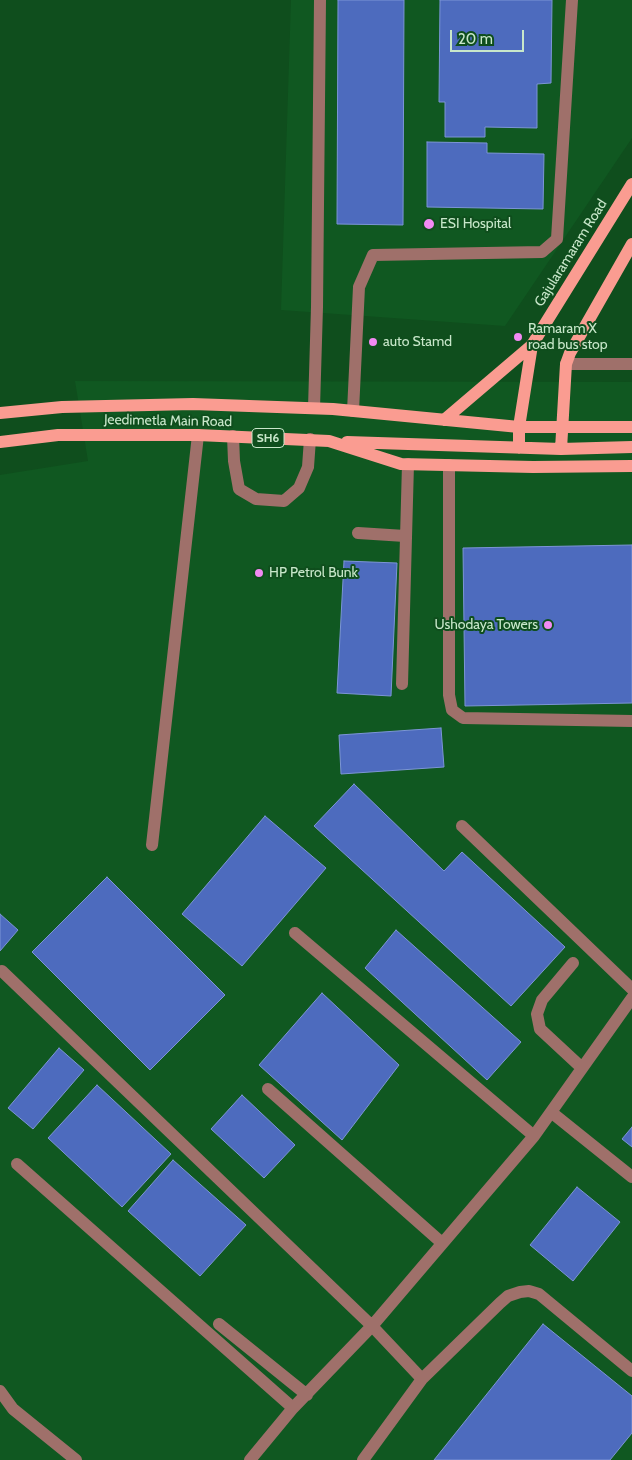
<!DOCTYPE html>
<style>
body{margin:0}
#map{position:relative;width:632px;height:1460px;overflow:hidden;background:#0f4e1d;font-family:Cabin,sans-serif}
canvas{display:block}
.scale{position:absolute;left:450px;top:30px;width:74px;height:22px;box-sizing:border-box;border:2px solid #c8e7ca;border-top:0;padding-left:6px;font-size:15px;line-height:18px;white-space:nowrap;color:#c8e7ca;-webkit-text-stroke:4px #0f4e1d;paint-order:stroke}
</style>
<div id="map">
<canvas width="632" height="1460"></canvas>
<div class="scale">20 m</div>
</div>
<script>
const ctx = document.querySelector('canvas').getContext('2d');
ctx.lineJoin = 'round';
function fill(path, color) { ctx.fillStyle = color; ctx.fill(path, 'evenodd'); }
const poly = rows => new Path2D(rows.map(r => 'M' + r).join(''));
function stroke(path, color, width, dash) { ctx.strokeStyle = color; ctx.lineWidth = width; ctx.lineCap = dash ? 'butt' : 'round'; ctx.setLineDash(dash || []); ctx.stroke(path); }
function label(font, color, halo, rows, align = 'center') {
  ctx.font = font + ' Cabin,sans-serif'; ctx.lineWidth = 4; ctx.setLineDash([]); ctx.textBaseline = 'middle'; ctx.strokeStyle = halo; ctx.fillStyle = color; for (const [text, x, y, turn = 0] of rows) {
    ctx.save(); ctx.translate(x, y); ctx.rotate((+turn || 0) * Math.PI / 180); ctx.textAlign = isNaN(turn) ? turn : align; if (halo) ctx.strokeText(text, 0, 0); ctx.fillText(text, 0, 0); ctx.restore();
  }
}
const built = poly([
 [291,0,632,0,632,138,505,326,281,310],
 [75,381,632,382,632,1460,0,1460,0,475,88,461]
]);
const building = poly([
 [338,0,404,0,403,225,337,224,338,0],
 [440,0,552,0,551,83,537,84,537,128,485,127,485,137,445,137,445,102,439,102,440,0],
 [427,142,487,143,487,153,544,154,543,209,427,207,427,142],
 [632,545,632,703,465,706,463,548,632,545],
 [344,561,397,563,391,696,337,693,344,561],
 [441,728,444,767,341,774,339,735,441,728],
 [354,784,444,871,462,852,565,947,511,1006,314,826,354,784],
 [265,816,326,868,242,966,182,914,265,816],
 [107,877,225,995,150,1070,32,952,107,877],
 [0,914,18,930,0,951,0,914],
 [396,930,521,1042,487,1080,365,968,396,930],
 [322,993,399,1065,342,1140,259,1065,322,993],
 [59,1048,84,1070,33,1129,8,1108,59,1048],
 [97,1085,171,1154,122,1207,48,1138,97,1085],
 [242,1095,295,1145,264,1178,211,1129,242,1095],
 [632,1127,632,1147,622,1139,632,1127],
 [173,1160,246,1225,200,1276,128,1211,173,1160],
 [577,1187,620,1222,573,1281,530,1245,577,1187],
 [543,1324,632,1396,632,1433,610,1460,434,1460,543,1324]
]);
const minor = poly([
 [566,364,632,364],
 [314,408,317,307,320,0],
 [353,411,359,287,373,255,542,252,557,239,572,0],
 [233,436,234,461,239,489,256,499,284,501,299,488,308,467,310,439],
 [449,465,449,695,452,710,463,718,632,721],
 [358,533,405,536],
 [402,684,408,464],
 [462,826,632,989],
 [152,845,198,435],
 [295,933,534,1136],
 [573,963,542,1000,537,1014,540,1029,582,1068],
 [2,971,372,1326,422,1379],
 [268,1089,442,1243],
 [551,1112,632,1177],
 [17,1164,293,1408],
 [219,1324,307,1395],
 [0,1391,13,1409,76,1460],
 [250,1460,293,1408,372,1326,534,1136,632,998],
 [363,1460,422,1379,500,1303,508,1296,520,1292,529,1291,539,1294,632,1371]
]);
const major = poly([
 [0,413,62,407,193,404,333,409,519,427,632,427],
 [444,420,532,345],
 [0,442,58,435,198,435,329,441,401,464,533,467,632,466],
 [347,442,561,449,632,447],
 [519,448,519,427,532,345,632,184],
 [561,449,566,364,570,353,632,244]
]);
const markers = [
 [429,224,6,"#f28af3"],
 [518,337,5,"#f28af3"],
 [373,342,5,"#f28af3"],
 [259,573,5,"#f28af3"],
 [548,625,5,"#f28af3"]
];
const shields = [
 [268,438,32]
];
const shieldNames = [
 ["SH6",268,438]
];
const poiNames = [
 ["ESI Hospital",440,224],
 ["Ramaram X",528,329],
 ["road bus stop",528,345],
 ["auto Stamd",383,342],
 ["HP Petrol Bunk",269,573],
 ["Ushodaya Towers",538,625,"right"]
];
const streetNames = [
 ["Gajularamaram Road",571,253,-58],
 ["Jeedimetla Main Road",168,421,1]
];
fill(built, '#105821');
fill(building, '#4d6bbe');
stroke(building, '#7c95d6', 1);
stroke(minor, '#9f706a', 12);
stroke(major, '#fa9c91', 12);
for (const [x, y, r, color] of markers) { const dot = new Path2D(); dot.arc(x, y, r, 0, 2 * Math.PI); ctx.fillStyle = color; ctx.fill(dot); stroke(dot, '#0f4e1d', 2); }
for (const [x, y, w] of shields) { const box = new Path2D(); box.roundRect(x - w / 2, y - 9.5, w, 19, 4); ctx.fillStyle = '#0f4e1d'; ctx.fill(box); stroke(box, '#c8e7ca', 1); }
label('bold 12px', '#c8e7ca', null, shieldNames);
label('14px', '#c8e7ca', '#0f4e1d', poiNames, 'left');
label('14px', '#c8e7ca', '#0f4e1d', streetNames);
</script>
